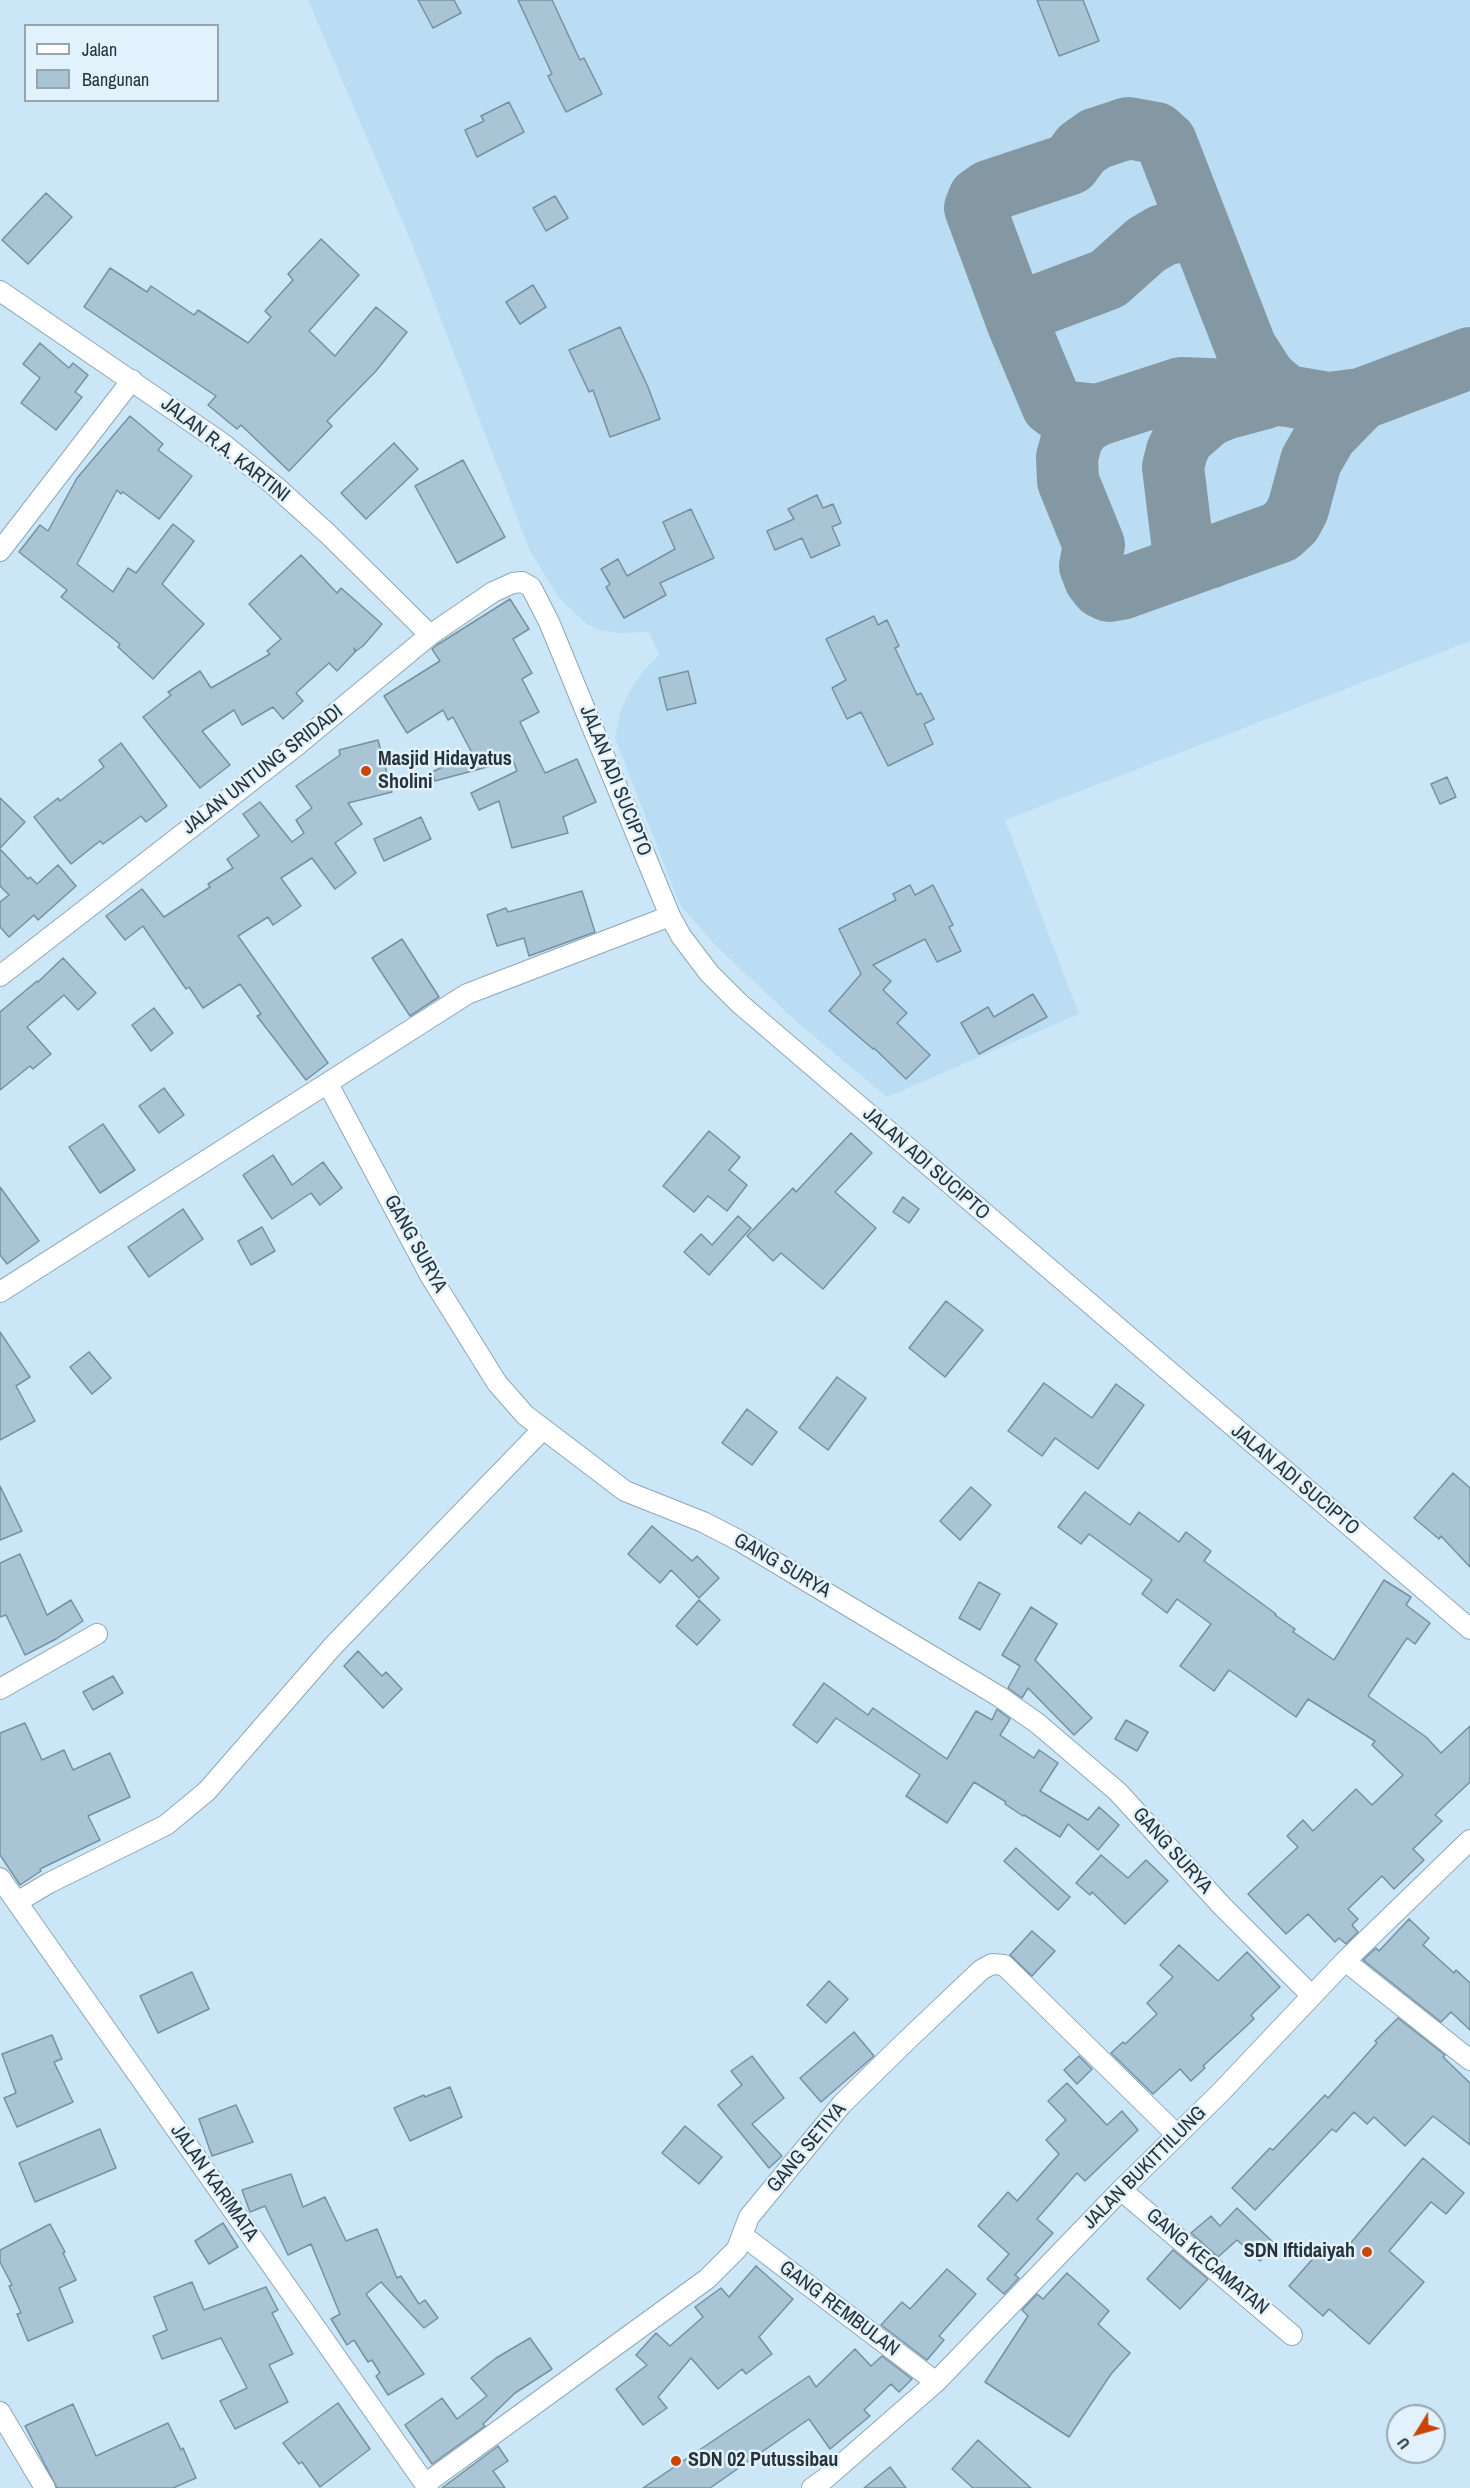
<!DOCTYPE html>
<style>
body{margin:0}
#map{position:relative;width:1470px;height:2488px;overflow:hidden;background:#cbe6f7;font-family:"Archivo Narrow",sans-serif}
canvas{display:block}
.legend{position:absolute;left:24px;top:24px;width:195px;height:78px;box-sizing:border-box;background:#e1f2fc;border:2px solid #97a5ae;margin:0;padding:8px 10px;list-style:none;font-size:18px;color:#273239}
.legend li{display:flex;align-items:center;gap:12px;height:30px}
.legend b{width:30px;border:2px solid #97a5ae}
.north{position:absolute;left:1386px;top:2404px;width:60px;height:60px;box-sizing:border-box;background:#e1f2fc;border:2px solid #97a5ae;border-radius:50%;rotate:233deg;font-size:16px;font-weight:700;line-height:24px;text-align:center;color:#273239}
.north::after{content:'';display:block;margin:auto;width:21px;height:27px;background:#ca4500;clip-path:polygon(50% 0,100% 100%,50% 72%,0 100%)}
</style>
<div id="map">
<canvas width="1470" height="2488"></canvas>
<ul class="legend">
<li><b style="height:8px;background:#fff"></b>Jalan</li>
<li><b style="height:16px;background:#a9c4d5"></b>Bangunan</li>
</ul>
<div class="north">U</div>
</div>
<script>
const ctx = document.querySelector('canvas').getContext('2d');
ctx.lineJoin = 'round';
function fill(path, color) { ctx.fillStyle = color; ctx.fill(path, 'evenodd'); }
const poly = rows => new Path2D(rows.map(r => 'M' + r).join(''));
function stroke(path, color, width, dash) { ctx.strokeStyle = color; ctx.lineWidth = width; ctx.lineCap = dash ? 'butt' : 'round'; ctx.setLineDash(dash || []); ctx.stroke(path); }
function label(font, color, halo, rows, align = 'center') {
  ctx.font = font + ' "Archivo Narrow",sans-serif'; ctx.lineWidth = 5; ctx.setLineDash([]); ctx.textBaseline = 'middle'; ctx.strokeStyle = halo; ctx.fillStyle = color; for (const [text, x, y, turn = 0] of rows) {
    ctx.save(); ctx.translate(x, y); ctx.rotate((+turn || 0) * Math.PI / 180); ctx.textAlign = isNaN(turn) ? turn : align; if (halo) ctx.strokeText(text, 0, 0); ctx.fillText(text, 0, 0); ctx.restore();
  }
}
const built = poly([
 [308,0,1470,0,1470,641,1005,820,1079,1014,887,1097,798,1023,716,946,680,905,615,738,621,710,629,692,643,671,659,655,649,632,617,633,598,630,584,622,559,598,530,551,412,244]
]);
const taxiway = poly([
 [1018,324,1028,309,1108,279,1146,245,1163,235,1182,231,1203,239],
 [1361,399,1326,435,1311,461,1298,509,1291,522,1280,532,1121,589,1109,591,1101,587,1095,579,1090,566,1094,545,1068,481,1067,457,1073,436,1083,423,1098,415,1181,388,1259,391,1328,403,1361,399,1470,358],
 [1098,415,1060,411,1052,405,1018,324,975,208,979,198,989,191,1070,164,1081,149,1095,139,1128,128,1156,133,1166,142,1246,348,1266,379,1286,396],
 [1209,558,1197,557,1190,553,1182,541,1173,467,1177,451,1184,437,1208,416,1224,409,1265,398]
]);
const building = poly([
 [418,0,454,0,461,13,433,28,418,0],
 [518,0,552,0,580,60,584,58,602,94,566,112,548,76,552,74,518,0],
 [1037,0,1083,0,1099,41,1059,56,1037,0],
 [509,102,524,132,477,157,465,130,484,121,481,116,509,102],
 [46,193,72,217,28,264,2,240,46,193],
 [555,196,568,218,546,231,533,208,555,196],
 [321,239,359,275,309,331,335,356,376,307,407,332,376,371,327,421,332,426,289,471,241,425,237,429,208,405,216,396,84,307,110,268,147,292,151,286,194,315,198,310,248,343,271,317,265,311,293,280,288,274,321,239],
 [533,285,546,307,520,324,506,302,533,285],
 [620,327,648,387,660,419,610,437,593,390,589,392,569,350,620,327],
 [40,343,69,368,73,363,88,375,75,392,82,397,56,430,21,403,40,378,23,364,40,343],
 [130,416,163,444,158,450,192,476,159,519,123,492,121,494,117,490,77,564,113,592,128,568,136,573,173,524,194,541,162,584,204,624,153,679,118,647,120,644,61,597,67,590,19,552,40,525,48,531,77,478,130,416],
 [394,443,418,469,366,519,341,493,394,443],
 [463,460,505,537,457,563,415,486,463,460],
 [817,495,823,508,833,504,841,523,832,527,840,545,811,558,802,538,775,550,767,531,794,519,788,509,817,495],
 [691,509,714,558,660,583,666,595,624,618,606,587,610,584,601,569,618,559,627,576,675,549,663,522,691,509],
 [301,555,337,593,341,588,382,624,363,646,356,651,354,648,355,652,337,671,329,663,296,693,303,701,283,719,273,707,242,725,234,710,202,731,230,765,200,788,143,717,171,695,168,692,200,671,211,688,270,654,267,651,281,639,249,604,301,555],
 [510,599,529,629,513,639,532,673,522,679,539,712,520,722,545,773,577,759,596,802,563,817,568,833,512,848,499,801,479,810,471,793,517,771,513,760,435,781,432,772,472,753,453,717,448,720,443,710,407,733,384,696,440,661,432,649,437,645,510,599],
 [874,616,878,625,887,620,899,646,895,648,917,695,921,693,934,719,924,724,933,744,888,766,861,712,847,719,832,688,846,680,826,639,874,616],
 [688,671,696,703,667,710,659,678,688,671],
 [378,740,392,792,348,803,362,824,335,843,356,873,335,889,312,858,281,878,301,906,273,925,268,917,238,936,328,1063,306,1080,257,1016,261,1014,240,984,203,1008,189,987,186,989,143,926,125,940,106,916,142,889,164,917,210,887,208,884,233,868,227,859,259,836,243,814,260,802,292,842,304,833,296,820,312,808,296,786,340,755,339,750,378,740],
 [121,743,167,806,146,822,141,816,103,844,100,841,71,864,34,817,58,798,60,801,104,767,99,760,121,743],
 [1447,777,1456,797,1440,804,1431,784,1447,777],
 [0,798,25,822,0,848,0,798],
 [421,817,431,839,384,861,374,839,421,817],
 [0,849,28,879,30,877,37,884,58,865,76,886,38,920,34,915,9,937,0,927,0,902,9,895,0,886,0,849],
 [910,885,915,895,933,885,953,925,949,927,961,951,937,962,925,939,873,965,891,981,883,990,907,1013,897,1023,930,1055,906,1079,874,1048,873,1049,829,1011,861,974,839,929,896,900,893,894,910,885],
 [582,891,595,932,529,956,524,938,497,946,487,915,506,908,508,912,582,891],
 [402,939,439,997,410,1016,372,958,402,939],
 [63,958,96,993,78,1010,64,995,27,1027,51,1054,33,1069,30,1066,0,1090,0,1012,37,981,38,982,63,958],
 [1033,994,1047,1017,979,1054,961,1023,988,1007,994,1017,1033,994],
 [154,1008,173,1033,151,1051,132,1025,154,1008],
 [164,1088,184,1115,159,1133,139,1106,164,1088],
 [103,1124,135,1170,100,1193,69,1147,103,1124],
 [709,1131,740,1157,729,1170,747,1185,727,1211,708,1196,694,1212,663,1186,709,1131],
 [851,1133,872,1153,835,1192,876,1228,823,1289,781,1253,773,1261,747,1236,793,1188,796,1192,851,1133],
 [273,1155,292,1185,323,1162,342,1188,320,1205,311,1193,272,1219,243,1175,273,1155],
 [0,1187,39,1241,7,1264,0,1255,0,1187],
 [903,1197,919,1209,909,1223,893,1212,903,1197],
 [183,1209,203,1239,149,1277,128,1247,183,1209],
 [738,1216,751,1228,709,1275,684,1252,701,1234,712,1245,738,1216],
 [262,1227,275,1251,251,1265,238,1241,262,1227],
 [946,1301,983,1330,945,1377,909,1348,946,1301],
 [0,1332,30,1377,16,1386,35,1421,0,1440,0,1332],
 [89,1352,111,1378,92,1394,70,1367,89,1352],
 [837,1377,866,1398,828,1450,799,1428,837,1377],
 [1044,1383,1092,1418,1116,1384,1144,1405,1098,1469,1055,1438,1042,1456,1008,1431,1044,1383],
 [747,1409,777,1432,752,1465,722,1443,747,1409],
 [1453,1473,1470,1488,1470,1567,1441,1536,1439,1539,1414,1518,1453,1473],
 [0,1486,22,1531,0,1540,0,1486],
 [971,1487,991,1505,960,1540,940,1521,971,1487],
 [1085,1492,1130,1525,1139,1512,1179,1542,1186,1532,1211,1551,1204,1561,1276,1614,1275,1615,1295,1629,1293,1632,1334,1660,1384,1580,1411,1597,1406,1605,1430,1623,1415,1644,1407,1638,1368,1696,1426,1737,1441,1753,1470,1726,1470,1782,1435,1815,1442,1821,1413,1849,1424,1860,1394,1889,1382,1876,1348,1909,1358,1919,1352,1925,1358,1932,1346,1944,1339,1938,1335,1942,1308,1914,1286,1934,1248,1894,1298,1847,1287,1836,1303,1820,1313,1831,1356,1789,1372,1805,1403,1775,1372,1745,1375,1741,1308,1699,1296,1717,1229,1670,1214,1691,1180,1666,1211,1624,1177,1599,1167,1613,1142,1594,1152,1580,1089,1534,1081,1544,1058,1527,1085,1492],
 [652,1526,692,1561,697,1556,719,1578,699,1598,671,1570,660,1583,628,1554,652,1526],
 [20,1554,47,1615,71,1600,83,1621,56,1639,25,1655,6,1615,0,1617,0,1563,20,1554],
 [979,1582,1000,1594,980,1630,959,1618,979,1582],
 [699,1600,720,1620,697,1645,676,1626,699,1600],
 [1031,1607,1057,1624,1035,1660,1092,1718,1074,1735,1028,1688,1022,1698,1008,1688,1020,1666,1002,1655,1031,1607],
 [358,1651,382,1676,386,1672,402,1689,383,1708,344,1666,358,1651],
 [113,1676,123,1693,93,1710,83,1692,113,1676],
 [824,1683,868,1715,873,1708,947,1759,976,1711,992,1720,997,1709,1010,1719,1000,1735,1034,1758,1039,1750,1058,1763,1040,1791,1088,1820,1099,1807,1119,1825,1098,1850,1068,1824,1060,1837,1024,1815,1023,1816,1005,1804,1006,1802,974,1782,947,1823,906,1796,920,1775,836,1718,817,1743,793,1725,824,1683],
 [1126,1720,1148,1732,1137,1751,1115,1739,1126,1720],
 [25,1723,42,1760,64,1750,73,1770,110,1753,130,1797,88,1816,100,1840,40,1869,41,1871,20,1885,0,1855,0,1733,25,1723],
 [1016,1848,1070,1897,1058,1910,1004,1861,1016,1848],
 [1101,1855,1128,1878,1146,1860,1168,1881,1125,1924,1092,1892,1090,1895,1076,1883,1101,1855],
 [1409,1919,1429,1938,1423,1945,1454,1973,1456,1970,1470,1983,1470,2030,1451,2012,1441,2022,1363,1960,1376,1948,1379,1951,1409,1919],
 [1032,1931,1055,1951,1032,1976,1010,1955,1032,1931],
 [1179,1945,1218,1981,1247,1952,1280,1987,1251,2015,1254,2019,1203,2066,1205,2068,1191,2081,1180,2069,1153,2094,1111,2053,1123,2042,1125,2044,1157,2014,1147,2003,1173,1977,1160,1965,1179,1945],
 [192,1972,209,2009,158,2033,140,1996,192,1972],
 [829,1981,848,1999,826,2023,807,2005,829,1981],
 [1398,2018,1445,2055,1443,2057,1470,2083,1470,2145,1433,2116,1405,2146,1374,2117,1367,2124,1354,2112,1336,2132,1332,2129,1255,2210,1232,2188,1270,2148,1273,2150,1325,2095,1328,2098,1377,2043,1375,2041,1398,2018],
 [854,2032,874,2056,821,2102,800,2078,854,2032],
 [52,2035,62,2059,54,2062,73,2102,17,2127,4,2098,16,2093,2,2054,52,2035],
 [752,2056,784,2098,752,2124,782,2156,769,2168,718,2105,742,2085,731,2071,752,2056],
 [1079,2056,1092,2069,1077,2084,1064,2070,1079,2056],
 [1067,2083,1107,2125,1122,2111,1138,2130,1085,2181,1077,2173,1037,2219,1053,2233,1015,2275,1019,2278,1004,2294,987,2279,1009,2254,978,2226,1008,2192,1017,2201,1059,2154,1046,2140,1066,2120,1048,2101,1067,2083],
 [450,2087,462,2117,410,2141,394,2108,424,2095,425,2097,450,2087],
 [236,2105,253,2142,212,2156,199,2119,236,2105],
 [685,2126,722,2157,699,2184,662,2153,685,2126],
 [100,2129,116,2168,35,2202,19,2163,100,2129],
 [1423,2158,1464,2193,1446,2214,1431,2202,1389,2251,1424,2282,1369,2344,1329,2309,1323,2316,1289,2286,1323,2247,1337,2259,1423,2158],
 [291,2174,303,2207,325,2197,346,2241,377,2229,397,2278,401,2276,419,2304,425,2300,438,2318,424,2328,381,2282,366,2294,424,2374,388,2395,376,2376,380,2373,372,2360,368,2362,354,2340,347,2345,331,2319,340,2314,311,2244,288,2255,265,2206,250,2212,242,2190,291,2174],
 [1237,2208,1275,2244,1260,2261,1237,2240,1218,2257,1191,2233,1211,2216,1220,2226,1237,2208],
 [223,2223,238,2247,209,2264,195,2241,223,2223],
 [50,2224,65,2252,63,2253,76,2280,59,2288,73,2322,28,2341,17,2314,21,2313,9,2286,12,2285,0,2262,0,2250,50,2224],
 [1173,2250,1208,2279,1180,2309,1147,2279,1173,2250],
 [756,2266,793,2299,759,2337,772,2354,746,2374,742,2369,718,2389,691,2358,658,2397,667,2408,643,2425,616,2389,647,2365,636,2355,656,2333,670,2346,703,2317,695,2307,721,2288,729,2297,756,2266],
 [947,2269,976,2294,939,2336,944,2340,927,2360,881,2325,902,2302,910,2309,947,2269],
 [1067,2273,1109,2311,1098,2324,1130,2353,1111,2374,1069,2437,985,2382,1028,2316,1022,2310,1037,2294,1043,2299,1067,2273],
 [192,2282,204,2310,266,2287,278,2310,272,2313,293,2354,269,2365,288,2402,235,2429,220,2401,247,2388,221,2338,162,2359,153,2336,167,2330,154,2297,192,2282],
 [530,2338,552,2369,515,2393,483,2424,485,2426,432,2464,405,2425,442,2398,457,2419,487,2396,471,2378,496,2358,530,2338],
 [855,2349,871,2366,882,2356,912,2379,899,2392,891,2384,864,2410,870,2416,830,2449,809,2419,710,2488,643,2488,809,2376,816,2387,855,2349],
 [338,2403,370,2449,320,2487,302,2462,299,2464,283,2443,338,2403],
 [73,2404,96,2456,168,2423,181,2450,183,2448,196,2478,173,2488,57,2488,25,2426,73,2404],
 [978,2440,1031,2488,973,2488,952,2469,978,2440],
 [498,2446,508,2461,493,2471,505,2488,442,2488,498,2446],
 [890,2467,906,2488,864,2488,890,2467]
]);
const street = poly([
 [0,291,222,443,275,486,328,534,430,635],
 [0,551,132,380],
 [0,976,296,746,430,635,493,592,513,583,522,582,531,587,549,622,670,916,681,936,709,973,739,1003,1470,1629],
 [328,1084,431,1277,497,1383,525,1415,625,1491,703,1522,740,1541,1000,1697,1037,1723,1118,1792,1222,1906,1311,1995],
 [0,1292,467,994,670,916],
 [0,1689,97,1634],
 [0,1878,428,2488],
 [17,1902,49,1883,166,1825,207,1791,333,1646,543,1429],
 [1345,1961,1470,2060],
 [1121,2190,1292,2335],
 [742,2235,936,2382],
 [0,2412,45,2488],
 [425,2484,707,2279,737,2249,749,2217,842,2104,901,2046,981,1970,992,1964,1004,1965,1177,2135],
 [812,2488,826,2478,936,2382,1121,2190,1220,2093,1345,1961,1470,1840]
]);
const markers = [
 [366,771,6,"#ca4500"],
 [1367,2252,6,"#ca4500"],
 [676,2461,6,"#ca4500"]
];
const streetNames = [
 ["JALAN R.A. KARTINI",225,450,38],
 ["JALAN UNTUNG SRIDADI",263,770,-38],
 ["JALAN ADI SUCIPTO",615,781,68],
 ["JALAN ADI SUCIPTO",926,1164,41],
 ["GANG SURYA",415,1244,61],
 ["JALAN ADI SUCIPTO",1295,1480,40],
 ["GANG SURYA",782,1566,30],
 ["GANG SURYA",1172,1851,48],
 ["GANG SETIYA",807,2148,-50],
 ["JALAN BUKITTILUNG",1145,2168,-45],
 ["JALAN KARIMATA",214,2183,55],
 ["GANG KECAMATAN",1207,2262,40],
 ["GANG REMBULAN",839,2309,37]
];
const poiNames = [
 ["Masjid Hidayatus",378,760],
 ["Sholini",378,783],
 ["SDN Iftidaiyah",1355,2252,"right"],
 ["SDN 02 Putussibau",688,2461]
];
fill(built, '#baddf3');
stroke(taxiway, '#8498a4', 62);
fill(building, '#a9c4d5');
stroke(building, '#7791a0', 1.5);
stroke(street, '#8da8b7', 22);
stroke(street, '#fff', 20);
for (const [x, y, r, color] of markers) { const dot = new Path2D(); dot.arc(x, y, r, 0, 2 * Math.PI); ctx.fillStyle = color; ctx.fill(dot); stroke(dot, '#e1f2fc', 2); }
label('20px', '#273239', '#e1f2fc', streetNames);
label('bold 20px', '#273239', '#e1f2fc', poiNames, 'left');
</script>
